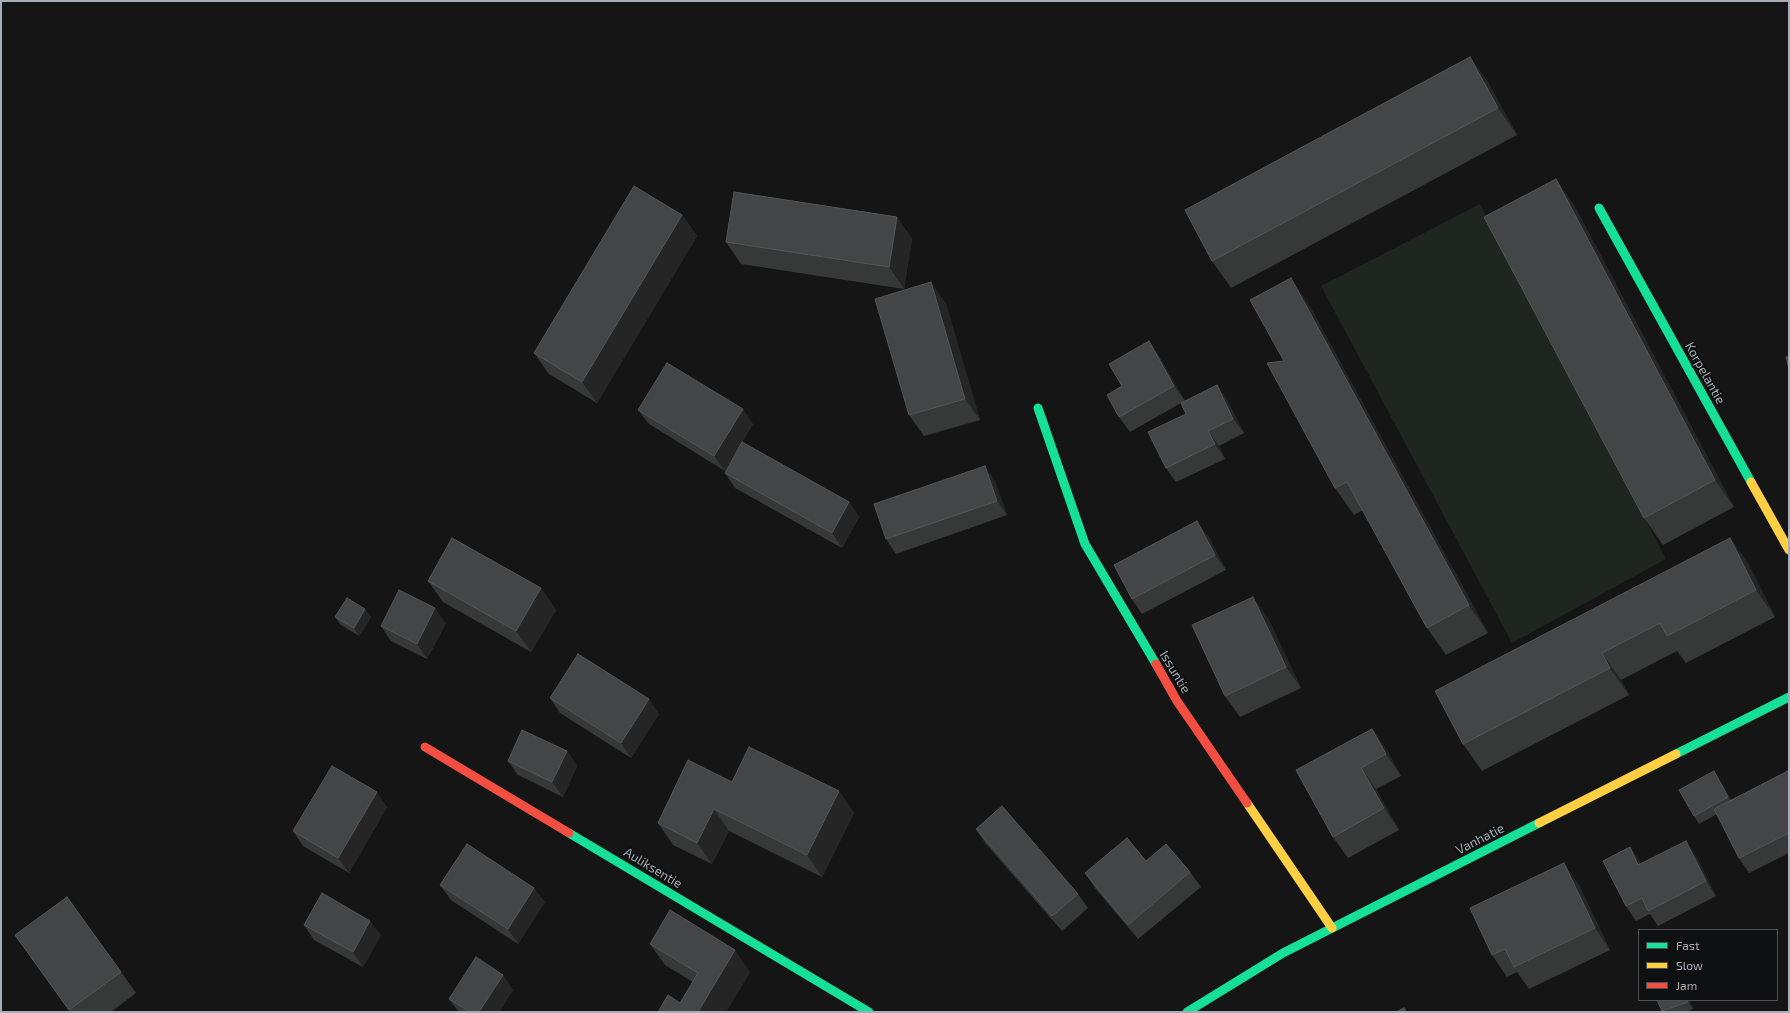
<!DOCTYPE html>
<style>
body{margin:0}
#map{position:relative;width:1790px;height:1013px;overflow:hidden;background:#151515;font-family:"Exo 2",sans-serif}
canvas{display:block}
.frame{position:absolute;inset:0;border:2px solid #a7adb5;pointer-events:none}
.legend{position:absolute;left:1638px;top:929px;width:140px;height:72px;box-sizing:border-box;background:#0f1011;border:1px solid #4c4f53;margin:0;padding:5px 7px;list-style:none;font-size:12px;color:#a7adb5}
.legend li{display:flex;align-items:center;gap:8px;height:20px}
.legend b{width:20px;border:1px solid #4c4f53}
</style>
<div id="map">
<canvas width="1790" height="1013"></canvas>
<div class="frame"></div>
<ul class="legend">
<li><b style="height:5px;background:#16e098"></b>Fast</li>
<li><b style="height:5px;background:#ffcf43"></b>Slow</li>
<li><b style="height:5px;background:#f24e42"></b>Jam</li>
</ul>
</div>
<script>
const ctx = document.querySelector('canvas').getContext('2d');
ctx.lineJoin = 'round';
function fill(path, color) { ctx.fillStyle = color; ctx.fill(path, 'evenodd'); }
const poly = rows => new Path2D(rows.map(r => 'M' + r).join(''));
function stroke(path, color, width, dash) { ctx.strokeStyle = color; ctx.lineWidth = width; ctx.lineCap = dash ? 'butt' : 'round'; ctx.setLineDash(dash || []); ctx.stroke(path); }
function label(font, color, halo, rows, align = 'center') {
  ctx.font = font + ' "Exo 2",sans-serif'; ctx.lineWidth = 3.5; ctx.setLineDash([]); ctx.textBaseline = 'middle'; ctx.strokeStyle = halo; ctx.fillStyle = color; for (const [text, x, y, turn = 0] of rows) {
    ctx.save(); ctx.translate(x, y); ctx.rotate((+turn || 0) * Math.PI / 180); ctx.textAlign = isNaN(turn) ? turn : align; if (halo) ctx.strokeText(text, 0, 0); ctx.fillText(text, 0, 0); ctx.restore();
  }
}
const green = poly([
 [1480,204,1666,559,1512,643,1321,286]
]);
const fast = poly([
 [1599,208,1751,482],
 [1038,408,1085,544,1156,664],
 [1676,754,1789,697],
 [569,833,869,1012],
 [1187,1012,1283,953,1539,823]
]);
const slow = poly([
 [1751,482,1789,550],
 [1247,803,1332,928],
 [1539,823,1676,754]
]);
const jam = poly([
 [1156,664,1177,701,1247,803],
 [425,747,569,833]
]);
const wall = poly([
 [1470,57,1489,84,1517,135,1231,288,1212,261],
 [1556,179,1575,207,1734,507,1663,545,1644,518],
 [682,215,697,236,597,403,549,374,534,353],
 [897,217,912,239,904,289,741,264,726,242],
 [946,304,980,420,924,436,909,415],
 [1309,305,1488,633,1446,655,1427,628,1363,510,1354,515,1335,488,1284,361],
 [1149,341,1159,356,1185,401,1217,385,1227,400,1244,433,1219,446,1225,459,1176,482,1166,468,1186,414,1181,403,1130,432,1119,417,1122,386],
 [638,410,753,424,725,471,649,424],
 [725,473,849,502,859,517,842,548,735,488],
 [995,481,1007,515,896,554,886,539],
 [1208,536,1226,570,1142,614,1132,599],
 [1730,538,1749,565,1775,617,1686,663,1677,651,1621,680,1629,695,1482,771,1463,744],
 [428,581,541,588,556,610,531,652,443,602],
 [365,609,371,617,359,636,341,625,335,617],
 [1268,618,1301,688,1240,717,1225,696],
 [446,623,427,659,391,641,381,626],
 [550,698,659,714,631,758,560,713],
 [1387,750,1401,776,1376,789,1399,830,1348,858,1333,837,1296,770],
 [567,751,577,766,563,797,518,775,508,761],
 [1714,771,1719,779,1731,800,1788,771,1789,773,1789,853,1749,873,1739,858,1717,814,1699,824,1694,816],
 [732,782,839,791,854,813,822,877,729,831,712,864,673,845,658,823],
 [387,807,349,873,303,846,293,831],
 [976,829,1078,894,1088,908,1062,931,986,844],
 [1630,847,1641,864,1696,856,1716,896,1658,926,1650,914,1636,921,1626,906],
 [1146,861,1190,872,1201,887,1138,939,1095,888,1085,873],
 [440,885,545,902,518,944,451,900],
 [1579,885,1610,950,1529,989,1517,972,1507,977,1492,955],
 [304,925,381,935,363,967,314,940],
 [15,935,121,972,136,993,111,1012,70,1012],
 [650,944,750,972,726,1012,658,1012,680,1003,693,982,665,965],
 [513,990,499,1012,459,1012,449,999],
 [1657,1000,1689,1000,1693,1009,1686,1012,1662,1012]
]);
const shadedWall = poly([
 [1470,57,1489,84,1517,135,1498,108],
 [1556,179,1575,207,1734,507,1715,480],
 [682,215,697,236,597,403,582,382],
 [897,217,912,239,904,289,889,267],
 [1291,278,1309,305,1488,633,1469,605],
 [931,282,946,304,980,420,965,399],
 [1149,341,1159,356,1185,401,1174,386],
 [1217,385,1227,400,1244,433,1233,419],
 [743,409,753,424,725,471,714,456],
 [1208,431,1219,446,1225,459,1215,444],
 [985,466,995,481,1007,515,997,501],
 [849,502,859,517,842,548,832,533],
 [1197,521,1208,536,1226,570,1215,555],
 [1730,538,1749,565,1775,617,1756,590],
 [541,588,556,610,531,652,516,631],
 [1253,597,1268,618,1301,688,1286,667],
 [435,608,446,623,427,659,417,644],
 [365,609,371,617,359,636,354,628],
 [1602,653,1621,680,1629,695,1610,668],
 [649,699,659,714,631,758,621,743],
 [1372,729,1387,750,1401,776,1386,754],
 [567,751,577,766,563,797,552,782],
 [1361,768,1376,789,1399,830,1384,808],
 [1714,771,1719,779,1734,805,1728,797],
 [839,791,854,813,822,877,807,855],
 [377,792,387,807,349,873,338,858],
 [714,809,729,831,712,864,697,843],
 [1686,841,1696,856,1716,896,1706,881],
 [1630,847,1640,862,1649,880,1638,865],
 [1564,863,1579,885,1610,950,1595,928],
 [534,888,545,902,518,944,508,929],
 [370,921,381,935,363,967,353,952],
 [735,950,750,972,726,1012,698,1012],
 [503,975,513,990,499,1012,479,1012],
 [1687,1000,1689,1000,1693,1009,1688,1002]
]);
const building = poly([
 [1470,57,1498,108,1212,261,1185,210,1470,57],
 [1556,179,1715,480,1644,518,1484,217,1556,179],
 [634,186,682,215,582,382,534,353,634,186],
 [734,192,897,217,889,267,726,242,734,192],
 [1291,278,1469,605,1427,628,1347,482,1335,488,1267,363,1284,361,1250,300,1291,278],
 [931,282,965,399,909,415,875,299,931,282],
 [1149,341,1174,386,1119,417,1107,395,1122,386,1109,364,1149,341],
 [1789,356,1789,369,1786,357,1789,356],
 [667,363,743,409,714,456,638,410,667,363],
 [1217,385,1233,419,1208,431,1215,444,1166,468,1148,432,1186,414,1181,403,1217,385],
 [742,442,849,502,832,533,725,473,742,442],
 [985,466,997,501,886,539,874,504,985,466],
 [1197,521,1215,555,1132,599,1114,565,1197,521],
 [452,538,541,588,516,631,428,581,452,538],
 [1730,538,1756,590,1667,636,1660,623,1602,653,1610,668,1463,744,1435,691,1730,538],
 [399,590,435,608,417,644,381,626,399,590],
 [1253,597,1286,667,1225,696,1192,625,1253,597],
 [347,598,365,609,354,628,335,617,347,598],
 [578,654,649,699,621,743,550,698,578,654],
 [1372,729,1386,754,1361,768,1384,808,1333,837,1296,770,1372,729],
 [522,730,567,751,552,782,508,761,522,730],
 [749,747,839,791,807,855,714,809,697,843,658,823,688,760,732,782,749,747],
 [332,766,377,792,338,858,293,831,332,766],
 [1714,771,1728,797,1694,816,1679,790,1714,771],
 [1788,771,1789,774,1789,833,1739,858,1714,809,1788,771],
 [1002,806,1078,894,1052,916,976,829,1002,806],
 [1127,838,1146,861,1166,844,1190,872,1128,925,1085,873,1127,838],
 [1686,841,1706,881,1648,911,1642,898,1626,906,1603,861,1630,847,1638,865,1686,841],
 [467,844,534,888,508,929,440,885,467,844],
 [1564,863,1595,928,1514,967,1505,949,1492,955,1470,908,1564,863],
 [322,893,370,921,353,952,304,925,322,893],
 [67,897,121,972,69,1010,15,935,67,897],
 [670,910,735,950,698,1012,658,1012,668,995,680,1003,698,973,650,944,670,910],
 [476,957,503,975,479,1012,470,1012,449,999,476,957],
 [1657,1000,1687,1000,1688,1002,1662,1011,1657,1000],
 [1404,1008,1406,1012,1396,1012,1404,1008]
]);
const streetNames = [
 ["Korpelantie",1705,373,61],
 ["Issuntie",1175,672,59],
 ["Vanhatie",1480,839,-27],
 ["Auliksentie",653,868,31]
];
fill(green, '#1f251f');
stroke(fast, '#16e098', 9);
stroke(slow, '#ffcf43', 9);
stroke(jam, '#f24e42', 9);
fill(wall, '#373939');
fill(shadedWall, '#252525');
fill(building, '#434547');
stroke(building, '#535658', 1);
label('13px', '#a7adb5', '#0f1011', streetNames);
</script>
